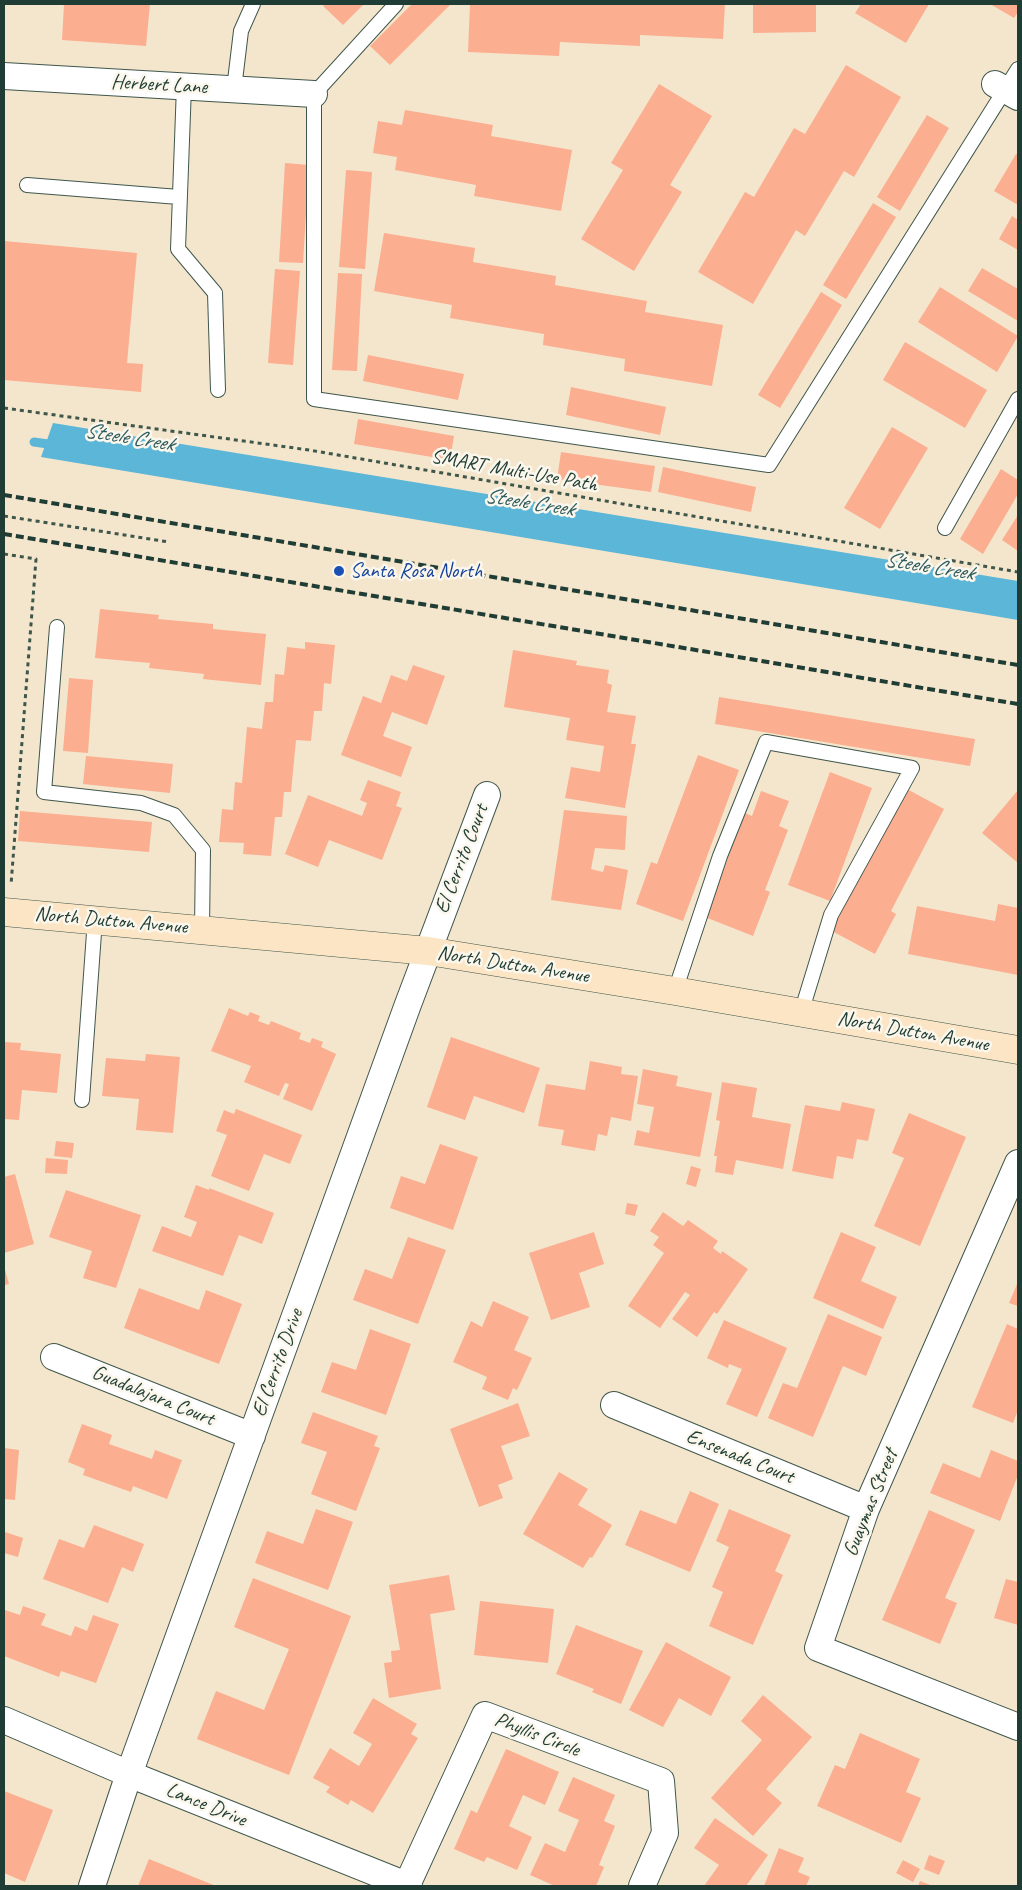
<!DOCTYPE html>
<style>
body{margin:0}
#map{position:relative;width:1022px;height:1890px;overflow:hidden;background:#f4e6cd;font-family:Caveat,sans-serif}
canvas{display:block}
.frame{position:absolute;inset:0;border:5px solid #1f3d34;pointer-events:none}
</style>
<div id="map">
<canvas width="1022" height="1890"></canvas>
<div class="frame"></div>
</div>
<script>
const ctx = document.querySelector('canvas').getContext('2d');
ctx.lineJoin = 'round';
function fill(path, color) { ctx.fillStyle = color; ctx.fill(path, 'evenodd'); }
const poly = rows => new Path2D(rows.map(r => 'M' + r).join(''));
function stroke(path, color, width, dash) { ctx.strokeStyle = color; ctx.lineWidth = width; ctx.lineCap = dash ? 'butt' : 'round'; ctx.setLineDash(dash || []); ctx.stroke(path); }
function label(font, color, halo, rows, align = 'center') {
  ctx.font = font + ' Caveat,sans-serif'; ctx.lineWidth = 5; ctx.setLineDash([]); ctx.textBaseline = 'middle'; ctx.strokeStyle = halo; ctx.fillStyle = color; for (const [text, x, y, turn = 0] of rows) {
    ctx.save(); ctx.translate(x, y); ctx.rotate((+turn || 0) * Math.PI / 180); ctx.textAlign = isNaN(turn) ? turn : align; if (halo) ctx.strokeText(text, 0, 0); ctx.fillText(text, 0, 0); ctx.restore();
  }
}
const water = poly([
 [53,423,1018,581,1018,620,41,457]
]);
const stream = poly([
 [34,442,55,445]
]);
const building = poly([
 [64,4,150,4,146,46,62,40],
 [326,4,364,4,343,25,323,6],
 [412,4,451,4,390,65,370,46],
 [470,4,725,4,723,39,640,35,640,46,560,42,559,56,468,52],
 [753,4,816,4,816,32,753,33],
 [861,4,929,4,906,43,855,13],
 [990,4,1018,4,1018,12,1014,18],
 [846,65,901,97,854,177,844,171,805,236,796,230,753,304,698,272,745,192,754,197,794,128,805,134],
 [659,84,712,116,670,185,682,192,634,271,581,239,623,170,611,163],
 [405,110,493,125,491,136,572,150,561,211,474,196,476,185,395,170,397,157,373,153,378,121,402,125],
 [927,115,949,128,900,211,877,197],
 [1016,154,1018,155,1018,205,994,191],
 [285,163,309,165,303,263,279,262],
 [346,170,372,172,365,269,339,267],
 [873,203,896,217,846,299,823,285],
 [1012,216,1018,220,1018,250,999,239],
 [384,233,475,248,473,262,556,276,555,285,647,301,645,312,723,325,712,386,624,371,625,359,543,345,544,334,450,318,452,305,374,291],
 [4,241,137,253,127,363,143,364,141,392,4,380],
 [982,268,1018,289,1018,321,968,291],
 [275,269,300,271,293,365,268,363],
 [338,273,362,274,357,371,332,370],
 [940,287,1018,336,997,372,918,322],
 [821,292,842,305,780,408,758,395],
 [905,342,987,390,965,428,883,380],
 [368,355,464,374,458,400,363,381],
 [571,387,666,407,660,435,566,415],
 [358,419,454,436,450,460,354,444],
 [892,427,928,448,880,529,844,508],
 [561,452,655,466,651,492,557,479],
 [663,467,756,487,751,512,658,492],
 [1001,469,1018,480,1018,494,983,554,960,539],
 [1018,515,1018,551,1002,540],
 [100,609,159,615,158,619,213,624,213,629,266,634,261,685,203,679,204,674,149,668,150,663,95,658],
 [305,642,335,645,331,684,324,683,322,711,314,711,311,741,296,740,291,792,284,792,282,817,275,817,271,856,243,854,244,843,219,842,222,809,233,810,235,782,242,783,247,727,262,729,265,702,273,702,275,674,284,675,287,647,305,649],
 [513,650,577,661,576,665,609,670,607,683,612,685,607,712,636,716,631,744,636,744,625,808,565,798,571,767,600,772,604,746,566,740,570,718,504,707],
 [413,665,445,676,427,725,392,712,383,736,412,747,401,777,341,755,363,696,381,703,391,675,407,681],
 [69,678,93,680,88,753,63,751],
 [719,697,975,739,970,766,715,724],
 [698,755,739,770,683,921,636,904,651,862,657,864],
 [86,756,173,764,170,793,83,784],
 [830,772,872,788,830,901,788,885],
 [368,780,401,792,396,806,402,808,382,860,329,840,318,867,285,854,308,795,362,816,367,803,360,800],
 [905,788,944,809,891,911,896,914,875,954,830,930],
 [1018,790,1018,863,982,833],
 [761,791,789,801,779,826,788,830,765,890,770,892,753,936,705,917,745,813,752,816],
 [564,810,627,816,625,850,595,848,591,869,603,872,605,865,628,870,621,910,551,900],
 [20,811,152,822,149,852,18,841],
 [998,904,1018,908,1018,975,908,954,917,906,995,921],
 [229,1008,248,1016,250,1012,260,1016,258,1021,269,1025,271,1021,301,1033,299,1039,310,1043,312,1038,323,1042,321,1047,336,1054,312,1111,283,1099,289,1084,285,1083,279,1096,244,1082,251,1066,211,1051],
 [451,1037,540,1068,524,1113,474,1096,465,1120,427,1107],
 [4,1042,21,1043,20,1050,61,1054,57,1093,22,1090,19,1120,4,1119],
 [146,1054,180,1057,173,1133,136,1130,139,1099,102,1096,106,1058,145,1061],
 [590,1061,622,1067,621,1074,638,1076,631,1121,611,1117,607,1136,598,1134,595,1151,561,1145,564,1130,538,1126,546,1084,585,1090],
 [643,1069,678,1076,676,1086,712,1093,700,1157,634,1145,637,1130,649,1133,654,1107,637,1104],
 [722,1082,757,1088,752,1117,791,1124,783,1169,736,1160,733,1175,715,1172,717,1156,714,1156,720,1121,716,1120],
 [842,1102,875,1109,868,1141,857,1139,853,1159,837,1156,833,1179,792,1171,805,1105,840,1111],
 [236,1109,302,1135,290,1164,264,1154,249,1191,211,1176,227,1135,216,1131,224,1110,234,1114],
 [909,1113,966,1137,920,1246,874,1226,904,1158,892,1153],
 [56,1141,74,1143,72,1158,54,1156],
 [440,1144,478,1157,453,1230,390,1208,401,1176,425,1184],
 [46,1158,68,1160,67,1174,45,1173],
 [691,1166,701,1169,696,1187,686,1184],
 [15,1174,34,1244,4,1253,4,1177],
 [196,1185,209,1190,209,1188,274,1213,262,1244,239,1235,223,1276,152,1251,162,1226,191,1237,197,1222,184,1217],
 [66,1190,141,1215,116,1288,83,1278,92,1251,49,1237],
 [627,1203,638,1205,635,1216,625,1214],
 [663,1212,683,1226,688,1220,718,1241,713,1248,721,1254,722,1251,748,1269,717,1314,714,1312,697,1337,672,1319,690,1295,685,1292,660,1328,628,1306,664,1253,653,1245,659,1237,650,1231],
 [594,1232,604,1264,579,1273,590,1307,551,1320,529,1253],
 [841,1232,876,1247,861,1281,897,1297,883,1329,813,1298],
 [408,1237,446,1250,418,1324,353,1300,365,1269,392,1279],
 [4,1266,9,1284,4,1285],
 [1018,1282,1018,1306,1009,1303],
 [139,1288,199,1310,206,1290,242,1304,219,1364,124,1328],
 [493,1301,529,1317,514,1350,532,1358,517,1390,513,1388,508,1400,482,1389,487,1377,453,1362,471,1321,482,1327],
 [828,1314,882,1337,866,1376,843,1366,813,1437,768,1418,783,1383,797,1388],
 [724,1320,787,1348,757,1417,726,1404,742,1369,729,1364,728,1368,707,1358],
 [1007,1324,1018,1329,1018,1410,1013,1423,972,1407],
 [370,1329,411,1344,386,1415,321,1392,332,1362,356,1370],
 [518,1403,530,1436,501,1446,513,1479,498,1485,503,1498,479,1507,450,1429],
 [313,1412,378,1436,374,1446,380,1448,356,1511,311,1494,327,1452,301,1443],
 [82,1424,112,1435,109,1444,152,1459,155,1450,182,1460,167,1499,133,1486,131,1492,83,1475,85,1469,68,1462],
 [4,1448,19,1450,15,1500,4,1499],
 [991,1450,1018,1461,1018,1475,1000,1521,930,1493,943,1463,980,1478],
 [559,1472,588,1489,578,1505,612,1525,592,1558,590,1557,583,1568,523,1534],
 [690,1491,719,1504,690,1572,625,1545,640,1510,676,1524],
 [316,1509,353,1522,328,1590,255,1563,267,1531,303,1544],
 [729,1509,791,1535,775,1571,783,1575,753,1645,709,1626,723,1592,712,1587,729,1547,716,1541],
 [929,1510,975,1530,945,1598,957,1603,940,1644,882,1620],
 [94,1525,144,1544,133,1572,122,1567,108,1603,43,1579,59,1539,84,1548],
 [5,1532,23,1538,18,1557,4,1553],
 [449,1575,455,1610,430,1614,441,1689,389,1698,384,1663,392,1662,391,1651,400,1650,389,1585],
 [253,1578,351,1616,289,1775,197,1739,216,1691,264,1710,289,1649,234,1627],
 [1006,1579,1018,1582,1018,1625,994,1618],
 [480,1601,554,1609,548,1663,474,1655],
 [23,1606,46,1614,41,1625,71,1636,75,1626,87,1631,93,1615,119,1624,96,1683,61,1671,59,1677,4,1656,5,1610,20,1615],
 [576,1625,643,1651,621,1704,592,1692,594,1689,556,1674],
 [666,1642,731,1677,711,1716,679,1698,663,1727,629,1710],
 [763,1695,812,1737,766,1789,782,1803,753,1836,711,1798,762,1740,741,1721],
 [373,1698,417,1724,411,1734,418,1738,373,1813,351,1800,348,1805,326,1792,330,1787,313,1778,330,1748,359,1766,372,1744,353,1733],
 [860,1733,920,1759,906,1792,921,1798,901,1843,817,1806,835,1765,845,1769],
 [506,1749,559,1772,545,1805,523,1795,509,1826,532,1837,517,1870,487,1857,484,1862,454,1849,471,1810,477,1813],
 [573,1777,615,1795,604,1821,615,1826,599,1865,604,1867,596,1886,555,1886,530,1875,545,1843,565,1852,579,1820,558,1811],
 [4,1791,53,1810,25,1882,4,1873],
 [715,1818,768,1855,746,1886,704,1886,719,1865,694,1848],
 [779,1848,804,1858,798,1872,810,1877,806,1886,764,1886],
 [929,1855,945,1861,939,1875,924,1869],
 [149,1859,216,1886,138,1886],
 [903,1860,920,1869,913,1882,896,1873],
 [920,1881,933,1886,918,1886]
]);
const path = poly([
 [4,408,309,450,1018,572],
 [4,516,169,542],
 [4,554,36,559,11,885]
]);
const lane = poly([
 [396,4,314,94,314,399,769,465,1018,69],
 [184,86,178,249,215,293,218,390],
 [234,89,241,31,253,4],
 [27,185,179,197],
 [945,528,1018,399],
 [57,627,44,792,141,803,174,815,203,850,202,929],
 [675,991,720,856,766,742,912,768,831,915,801,1013],
 [82,1100,95,919]
]);
const street = poly([
 [4,76,314,94],
 [995,84,1018,97],
 [1018,1163,866,1509,818,1648,1018,1727],
 [54,1357,252,1436],
 [614,1405,866,1509],
 [4,1720,129,1774,409,1886],
 [407,1885,485,1715,661,1781,665,1833,642,1886],
 [92,1886,129,1774,407,1007,487,795]
]);
const secondary = poly([
 [4,912,428,951,675,991,1018,1050]
]);
const rail = poly([
 [4,495,1018,665],
 [4,534,1018,704]
]);
const markers = [
 [339,571,6,"#1a4fb4"]
];
const streetNames = [
 ["Herbert Lane",159,85,3],
 ["SMART Multi-Use Path",514,471,10],
 ["El Cerrito Court",462,859,-69],
 ["North Dutton Avenue",111,921,5],
 ["North Dutton Avenue",513,965,9],
 ["North Dutton Avenue",913,1032,10],
 ["El Cerrito Drive",278,1363,-70],
 ["Guadalajara Court",153,1396,22],
 ["Ensenada Court",740,1457,22],
 ["Guaymas Street",871,1503,-68],
 ["Phyllis Circle",537,1735,21],
 ["Lance Drive",206,1805,22]
];
const transitNames = [
 ["Santa Rosa North",350,571]
];
const waterNames = [
 ["Steele Creek",129,438,9],
 ["Steele Creek",529,503,9],
 ["Steele Creek",929,567,9]
];
fill(water, '#5bb6d8');
stroke(stream, '#5bb6d8', 9);
fill(building, '#fbae90');
stroke(lane, '#3f564b', 16);
stroke(street, '#3f564b', 28);
stroke(secondary, '#3f564b', 29);
stroke(path, '#3f564b', 3, [4, 4]);
stroke(lane, '#fff', 14);
stroke(street, '#fff', 26);
stroke(secondary, '#fce5c4', 28);
stroke(rail, '#1f3d34', 4, [8, 4]);
for (const [x, y, r, color] of markers) { const dot = new Path2D(); dot.arc(x, y, r, 0, 2 * Math.PI); ctx.fillStyle = color; ctx.fill(dot); stroke(dot, '#fbf7ec', 2); }
label('21px', '#1f3d34', '#fbf7ec', streetNames);
label('21px', '#164399', '#fbf7ec', transitNames, 'left');
label('italic 22px', '#2e5b5d', '#fbf7ec', waterNames);
</script>
